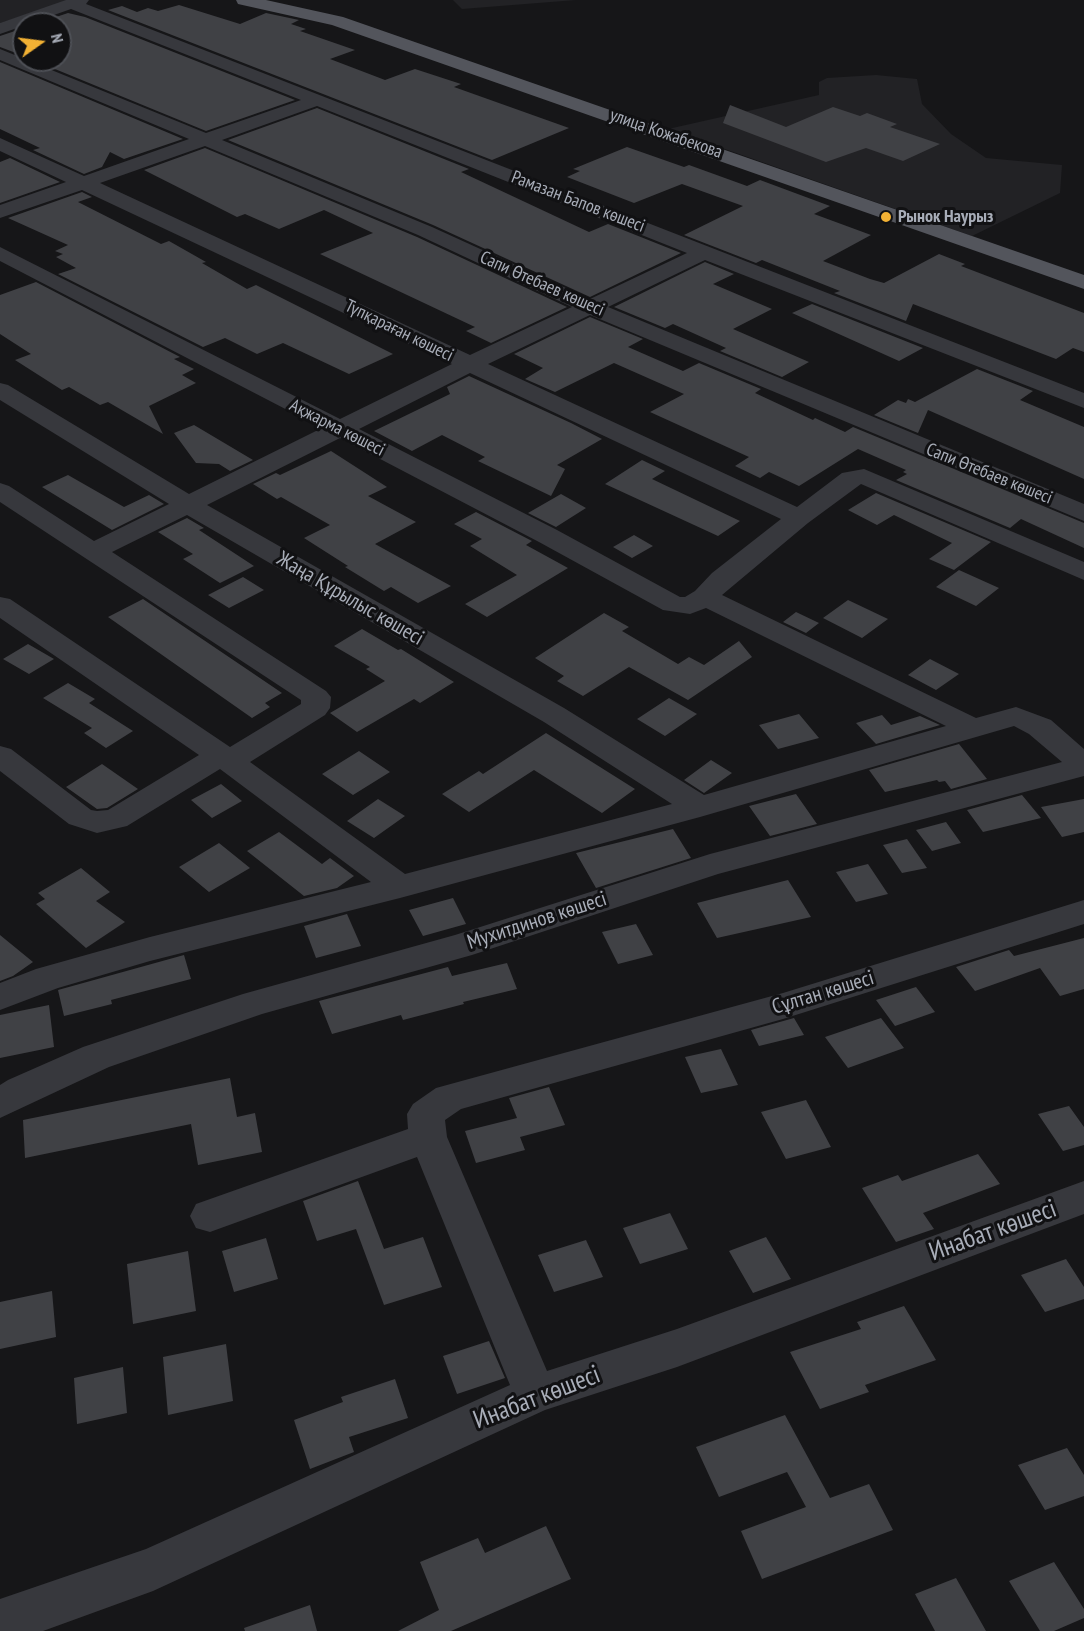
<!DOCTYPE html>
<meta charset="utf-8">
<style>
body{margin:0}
#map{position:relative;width:1084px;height:1631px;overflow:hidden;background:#161618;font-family:"PT Sans Narrow",sans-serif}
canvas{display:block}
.north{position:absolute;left:12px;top:12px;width:60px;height:60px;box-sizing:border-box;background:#111113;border:2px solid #4d4f55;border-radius:50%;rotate:76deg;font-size:16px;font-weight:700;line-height:24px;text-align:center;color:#a8adb8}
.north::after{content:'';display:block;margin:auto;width:21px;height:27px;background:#f2b134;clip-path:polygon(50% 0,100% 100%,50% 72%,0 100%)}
</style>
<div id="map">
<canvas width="1084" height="1631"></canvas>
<div class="north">N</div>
</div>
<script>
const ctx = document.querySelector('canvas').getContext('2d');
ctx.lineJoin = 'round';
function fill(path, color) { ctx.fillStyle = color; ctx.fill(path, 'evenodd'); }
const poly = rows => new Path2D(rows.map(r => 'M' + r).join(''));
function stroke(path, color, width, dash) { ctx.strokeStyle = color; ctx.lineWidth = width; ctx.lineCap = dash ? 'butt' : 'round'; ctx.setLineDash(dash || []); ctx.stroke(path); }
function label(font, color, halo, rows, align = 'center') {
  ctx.font = font + ' "PT Sans Narrow",sans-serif'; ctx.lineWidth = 6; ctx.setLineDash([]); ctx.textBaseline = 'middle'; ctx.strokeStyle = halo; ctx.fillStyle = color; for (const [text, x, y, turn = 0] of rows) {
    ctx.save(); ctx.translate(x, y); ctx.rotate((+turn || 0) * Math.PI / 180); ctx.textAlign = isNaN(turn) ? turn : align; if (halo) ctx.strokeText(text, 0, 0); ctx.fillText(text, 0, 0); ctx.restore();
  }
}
const built = poly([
 [0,0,71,0,0,23],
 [453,0,576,0,462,9],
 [876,75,917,79,922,104,951,134,986,158,1062,165,1060,193,972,236,668,129,819,95,819,82,827,78]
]);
const building = poly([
 [179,5,240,24,266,13,299,20,291,24,306,29,300,31,355,50,330,59,385,80,415,69,461,84,454,87,569,128,492,160,108,10,122,6,137,12,148,8,158,11],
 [68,13,85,17,295,100,206,131,33,60,60,60,60,24,35,24],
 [24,28,24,56,0,47,0,36],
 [0,62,183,139,124,159,110,152,102,167,84,174,33,150,40,148,0,129],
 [730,105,786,127,833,107,860,116,867,113,897,124,890,127,940,144,903,161,866,148,826,162,723,123],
 [317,108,469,169,461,172,589,232,608,224,681,253,590,297,433,225,228,140],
 [627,147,684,167,689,165,747,186,760,180,830,206,814,214,871,235,823,261,870,279,884,283,939,254,965,264,961,266,1084,313,1084,352,1073,348,1056,359,913,304,906,321,834,293,840,291,762,260,756,263,684,235,743,206,682,184,634,203,567,177,580,171,573,169],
 [205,148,417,237,567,307,491,343,466,331,475,327,320,254,373,233,324,210,279,229,245,214,237,217,144,170],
 [10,158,60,182,0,203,0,162],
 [82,192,92,197,78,202,161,244,169,241,206,262,202,263,247,289,256,285,393,354,349,374,283,343,257,354,225,338,203,347,58,274,76,268,56,257,63,254,55,251,68,245,8,218],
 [705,262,734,274,713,284,772,309,733,329,809,362,782,377,720,351,726,348,673,324,665,328,614,307],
 [36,282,180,357,174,359,194,369,182,375,196,383,149,406,163,434,108,402,100,405,69,387,62,390,15,360,31,354,0,334,0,295],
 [812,304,923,348,899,361,792,313],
 [590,317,643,339,628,347,683,371,699,363,761,389,755,393,813,420,815,418,845,432,853,427,1084,523,1084,548,1021,519,1010,528,896,480,907,474,903,472,906,470,858,449,799,486,769,472,760,478,735,466,749,457,650,412,684,394,614,363,555,392,525,379,543,368,514,354],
 [977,369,1033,391,1020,400,1084,427,1084,479,928,410,918,433,874,415,898,400,906,403,908,399,915,402],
 [469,376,571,423,602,439,557,465,565,469,551,496,478,461,485,457,442,435,412,451,374,431,450,394,447,387],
 [194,425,253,460,230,471,219,464,196,463,174,433],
 [331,451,387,487,368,496,416,522,375,544,451,586,418,603,391,587,384,591,345,567,348,566,304,538,330,525,281,497,277,499,253,484,276,473,280,475],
 [642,460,665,471,652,479,740,521,718,536,605,484],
 [68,475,124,507,149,495,164,504,112,530,42,487],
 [876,493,991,542,954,570,929,559,952,543,894,515,877,525,848,510],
 [561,494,586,508,556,527,528,513],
 [476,512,532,541,526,545,568,568,487,617,465,604,517,575,470,546,482,539,454,524],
 [187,518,204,528,199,530,254,566,220,583,183,559,193,554,158,532],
 [634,535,653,546,632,558,613,547],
 [959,570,999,588,976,606,936,587],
 [243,577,264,590,229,608,208,595],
 [143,599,254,674,282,693,265,703,270,707,252,718,108,617],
 [848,600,888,619,862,638,823,618],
 [796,612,819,623,806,633,783,622],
 [604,613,629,627,622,631,678,664,689,657,704,665,739,641,752,657,688,700,629,667,583,696,557,681,564,676,535,658],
 [362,629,398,650,401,649,454,682,420,703,414,699,357,732,330,713,385,681,366,669,370,667,334,646],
 [28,644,54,659,29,674,3,659],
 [930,659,959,674,936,690,908,675],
 [68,683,95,699,89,703,133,731,106,748,84,733,92,728,43,698],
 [669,698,697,714,665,736,637,719],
 [799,714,819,738,778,749,759,725],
 [882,715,891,725,920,716,940,725,876,744,856,723],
 [546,733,635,789,602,813,534,770,469,812,442,794,479,771,483,774],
 [959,744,987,779,951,789,945,781,939,782,937,780,885,792,869,770],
 [359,751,390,772,353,795,322,774],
 [711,760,732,773,704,793,684,780],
 [102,764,138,789,107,808,97,809,66,787],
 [221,784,242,801,212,818,191,800],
 [796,794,817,824,770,836,749,806],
 [1022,795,1041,818,983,832,967,810],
 [378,799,405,816,374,838,347,821],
 [1084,799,1084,832,1062,837,1041,807],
 [946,822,961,843,932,851,916,830],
 [673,829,691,858,596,888,576,853],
 [279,832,322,864,330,858,354,876,337,888,304,896,247,851],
 [907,839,927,868,902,873,883,845],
 [219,843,250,868,209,892,179,867],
 [868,864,888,894,856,902,836,872],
 [81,868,110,892,96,901,125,922,86,948,36,904,45,899,38,893],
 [788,880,811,917,717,938,697,903],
 [453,898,466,924,423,936,409,910],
 [347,914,361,946,316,958,304,926],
 [636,924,653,955,618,964,602,932],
 [0,935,33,962,13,976,0,981],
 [1084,938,1084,989,1060,996,1040,968,975,991,956,967,1009,950,1014,956],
 [184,955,191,979,111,1000,112,1004,64,1016,58,990],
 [507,963,517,989,463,1002,464,1004,403,1020,401,1015,332,1034,319,1001,448,967,452,976],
 [916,987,935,1012,895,1026,876,1000],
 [49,1005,54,1047,0,1058,0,1015],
 [794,1018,804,1035,759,1046,751,1030],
 [881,1018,904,1048,848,1068,825,1037],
 [721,1049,738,1085,701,1093,685,1057],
 [230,1078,237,1117,255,1113,262,1152,198,1165,191,1124,25,1158,23,1120],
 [549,1087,565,1125,520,1137,525,1150,476,1163,465,1131,517,1118,509,1098],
 [806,1100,831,1147,786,1159,761,1112],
 [1069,1106,1084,1127,1084,1145,1063,1151,1038,1114],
 [978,1154,1000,1184,923,1213,934,1229,896,1242,862,1188,898,1175,902,1181],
 [358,1181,384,1249,423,1237,442,1287,384,1305,356,1229,317,1241,303,1201],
 [670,1213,688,1249,640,1264,623,1228],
 [766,1237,791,1279,753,1293,729,1251],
 [266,1238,278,1279,234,1292,222,1251],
 [586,1240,603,1277,554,1292,538,1255],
 [188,1251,196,1311,133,1324,127,1264],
 [1066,1259,1084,1287,1084,1299,1045,1312,1021,1275],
 [52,1291,56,1337,0,1349,0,1302],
 [904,1306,936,1360,865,1385,869,1392,820,1409,790,1352,861,1329,857,1322],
 [489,1341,505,1378,457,1394,443,1356],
 [226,1344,233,1401,168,1415,163,1357],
 [123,1367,127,1413,77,1424,74,1378],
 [395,1379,408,1418,349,1437,354,1452,310,1469,294,1420,343,1402,341,1397],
 [785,1415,830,1498,869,1484,893,1530,762,1579,741,1531,806,1507,787,1472,719,1497,696,1447],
 [1067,1448,1084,1475,1084,1496,1045,1510,1018,1465],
 [546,1526,571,1579,451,1631,398,1631,439,1610,420,1562,478,1538,485,1553],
 [1054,1562,1084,1609,1084,1618,1054,1631,1040,1631,1009,1581],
 [956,1578,986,1631,935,1631,915,1594],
 [310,1605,317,1631,245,1631,244,1628]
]);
const minor = poly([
 [66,0,89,0,86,4,1084,393,1084,408,705,260,608,307,1084,504,1084,521,590,315,488,364,797,507,842,473,864,469,1084,562,1084,580,861,484,808,523,722,595,976,718,1016,707,1051,720,1084,749,1084,776,718,874,472,955,262,1014,109,1067,0,1118,0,1085,8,1080,83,1047,243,994,455,935,710,854,1062,762,1029,734,1014,726,700,817,400,898,150,961,58,988,0,1010,0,983,36,969,150,937,371,882,220,769,127,826,97,833,69,824,0,771,0,746,11,749,91,810,97,811,108,810,199,755,0,618,0,597,10,599,230,747,301,704,301,700,0,502,0,483,9,486,94,541,169,504,0,400,0,383,8,385,189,494,322,428,0,261,0,247,340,419,452,364,82,190,0,218,0,205,66,182,0,151,0,138,84,176,189,139,0,60,0,49,206,133,301,100,71,9,0,34,0,23,66,0],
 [317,106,687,253,590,299,432,227,222,140,317,106],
 [205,146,418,235,572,307,470,355,100,183,205,146],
 [470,373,781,519,712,573,695,591,685,597,680,597,557,530,359,429,470,373],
 [340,438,539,542,663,610,690,614,706,608,946,726,704,795,564,708,207,505,340,438],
 [187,515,544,722,672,804,405,874,250,762,325,715,330,708,331,697,326,691,112,552,187,515],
 [1084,900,1084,924,783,1019,461,1109,445,1120,447,1137,547,1371,677,1329,1084,1181,1084,1214,677,1367,545,1410,153,1591,43,1631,0,1631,0,1599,146,1549,510,1385,417,1157,210,1232,196,1228,190,1216,196,1204,408,1129,407,1114,413,1104,436,1088,783,993,1084,900]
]);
const major = poly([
 [236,0,266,0,343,17,1084,275,1084,289,332,25,238,4,236,0]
]);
const markers = [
 [886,217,6,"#f2b134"]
];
const farStreetnames = [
 ["улица Кожабекова",666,134,19],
 ["Рамазан Бапов көшесі",578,202,21],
 ["Сапи Өтебаев көшесі",542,284,24],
 ["Түпқараған көшесі",399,331,26],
 ["Ақжарма көшесі",337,428,27],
 ["Сапи Өтебаев көшесі",989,474,22]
];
const farPoinames = [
 ["Рынок Наурыз",898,217]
];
const streetNames = [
 ["Жаңа Құрылыс көшесі",350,599,30],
 ["Мухитдинов көшесі",537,921,-18],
 ["Сұлтан көшесі",823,993,-17]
];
const nearStreetnames = [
 ["Инабат көшесі",993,1231,-20],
 ["Инабат көшесі",537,1398,-21]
];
fill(built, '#222225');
fill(building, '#404145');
fill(minor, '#37383d');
fill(major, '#53555c');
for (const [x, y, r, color] of markers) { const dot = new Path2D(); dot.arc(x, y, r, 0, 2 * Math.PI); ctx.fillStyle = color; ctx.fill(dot); stroke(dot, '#111113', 2); }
label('18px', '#a8adb8', '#111113', farStreetnames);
label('bold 18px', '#a8adb8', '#111113', farPoinames, 'left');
label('21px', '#a8adb8', '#111113', streetNames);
label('26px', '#a8adb8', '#111113', nearStreetnames);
</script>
